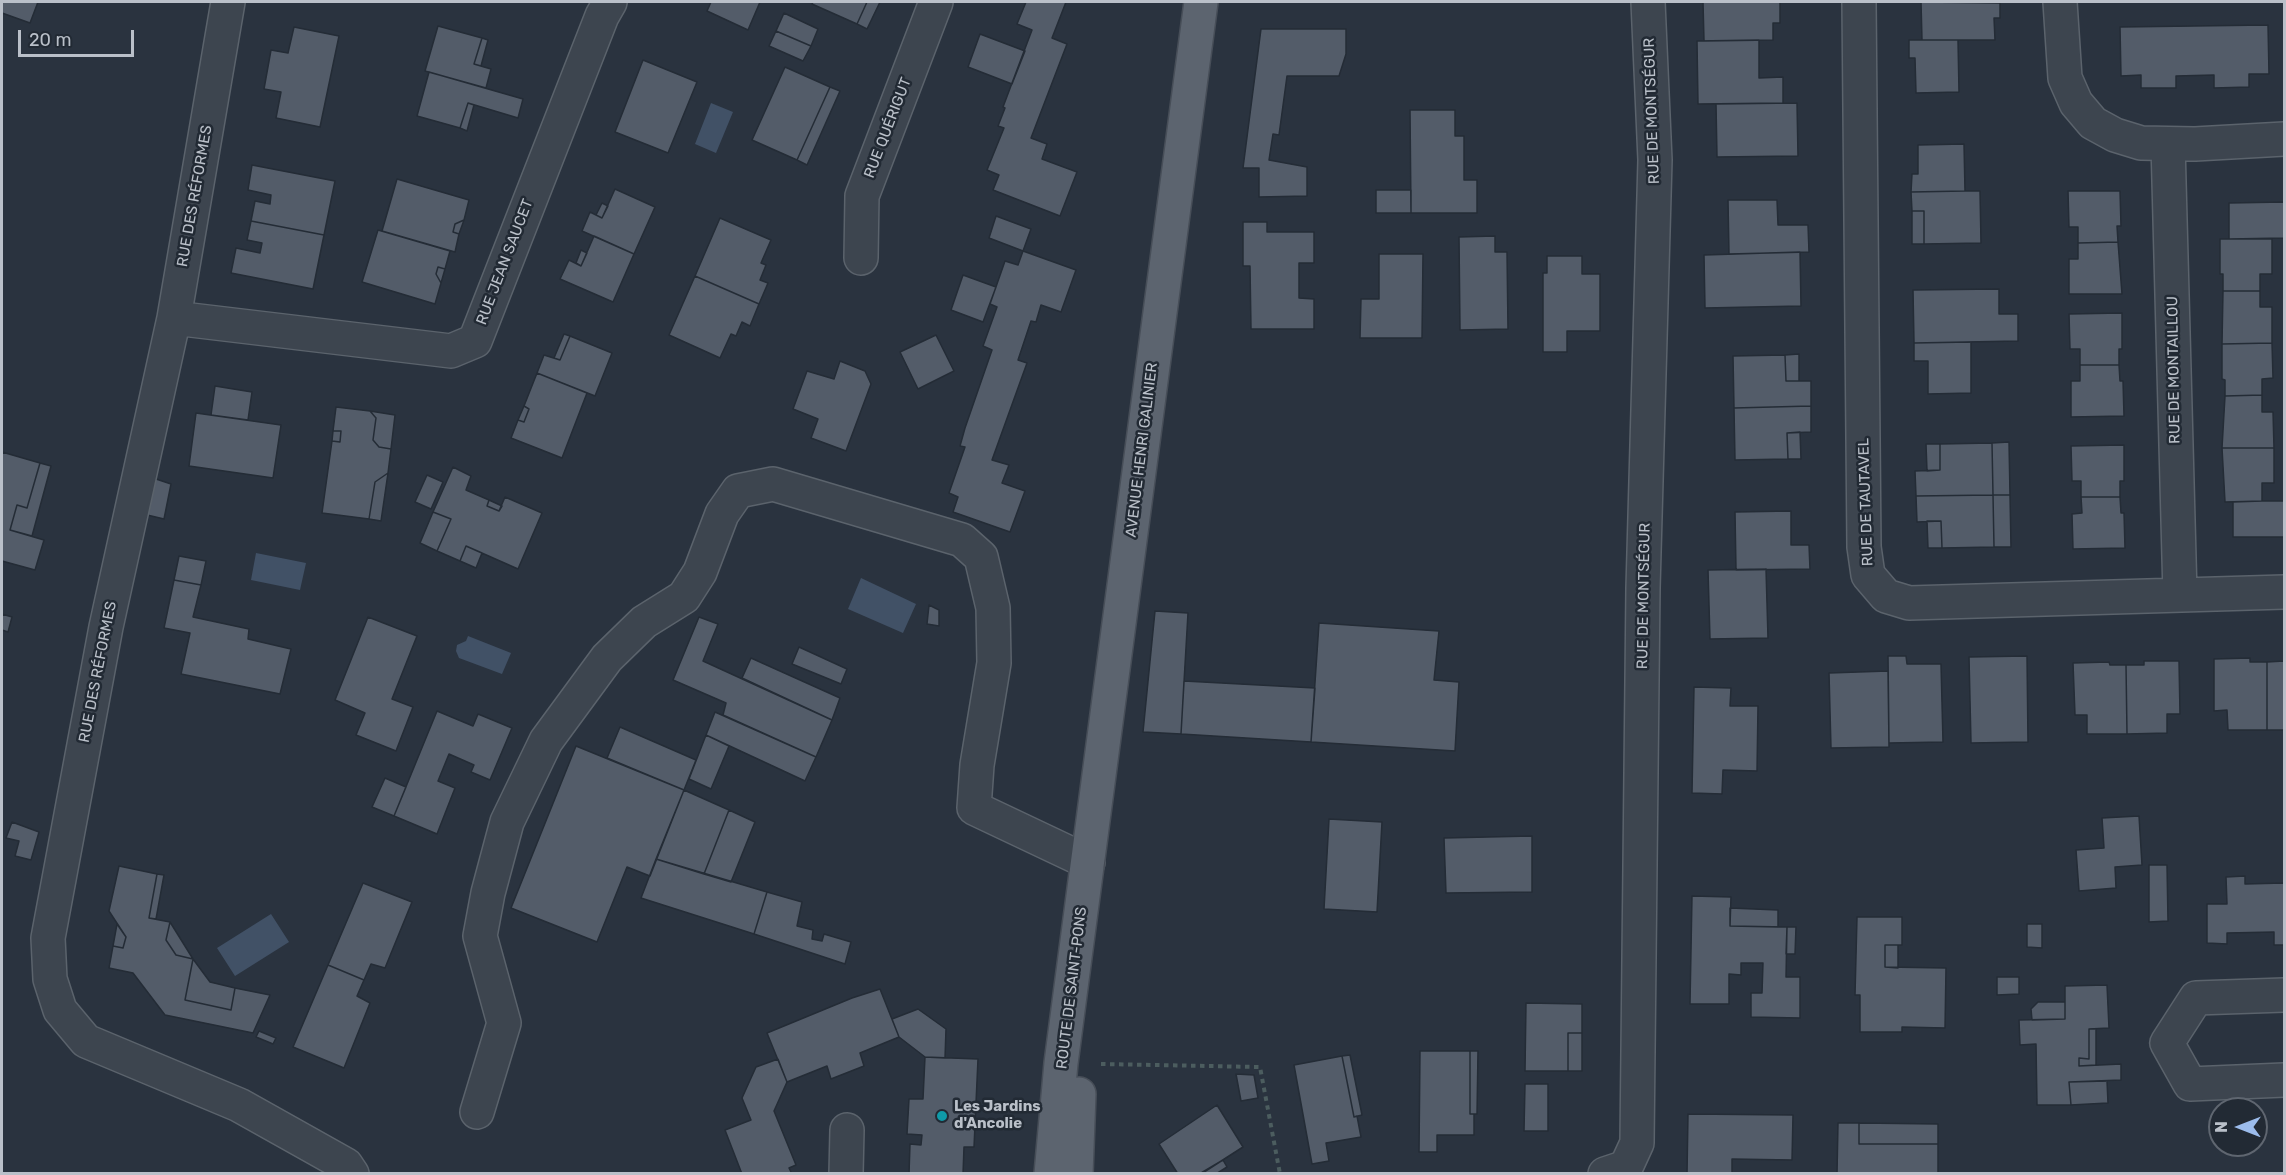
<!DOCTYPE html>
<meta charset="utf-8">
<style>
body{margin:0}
#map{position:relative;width:2286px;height:1175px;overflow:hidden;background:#2a333f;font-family:Rubik,sans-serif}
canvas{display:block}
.frame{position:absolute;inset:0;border:3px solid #bac0c9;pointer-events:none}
.north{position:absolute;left:2208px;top:1097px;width:60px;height:60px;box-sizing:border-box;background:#222a34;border:2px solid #5f6670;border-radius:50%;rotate:270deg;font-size:16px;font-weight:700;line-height:24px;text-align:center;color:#bac0c9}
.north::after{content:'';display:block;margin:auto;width:21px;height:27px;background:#9cbcec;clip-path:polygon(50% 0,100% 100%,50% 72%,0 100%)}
.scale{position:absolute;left:18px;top:30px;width:116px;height:27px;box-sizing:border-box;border:3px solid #bac0c9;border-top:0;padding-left:8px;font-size:18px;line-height:21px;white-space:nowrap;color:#bac0c9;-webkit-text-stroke:4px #222a34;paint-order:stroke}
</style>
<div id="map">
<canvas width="2286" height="1175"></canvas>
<div class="frame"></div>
<div class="north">N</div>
<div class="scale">20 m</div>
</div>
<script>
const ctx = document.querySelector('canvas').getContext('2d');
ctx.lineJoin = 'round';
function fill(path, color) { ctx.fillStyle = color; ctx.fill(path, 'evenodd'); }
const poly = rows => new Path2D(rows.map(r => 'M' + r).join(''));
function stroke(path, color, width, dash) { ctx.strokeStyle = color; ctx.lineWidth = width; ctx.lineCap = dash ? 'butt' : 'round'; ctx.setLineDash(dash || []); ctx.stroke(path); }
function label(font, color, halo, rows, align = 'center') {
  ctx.font = font + ' Rubik,sans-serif'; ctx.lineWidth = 5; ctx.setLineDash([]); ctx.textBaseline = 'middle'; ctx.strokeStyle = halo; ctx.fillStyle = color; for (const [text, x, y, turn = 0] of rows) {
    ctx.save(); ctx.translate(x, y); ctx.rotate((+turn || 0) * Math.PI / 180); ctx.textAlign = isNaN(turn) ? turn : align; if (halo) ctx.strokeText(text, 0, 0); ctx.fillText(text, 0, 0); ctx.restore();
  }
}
const water = poly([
 [711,103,733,112,716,153,695,144],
 [256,553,306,563,300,590,251,580],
 [861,578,916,604,903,633,848,609],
 [468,636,511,653,502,674,459,658,456,651,457,645,466,641],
 [271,914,289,942,235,976,217,948]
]);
const building = poly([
 [2,2,38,2,30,23,2,13,2,2],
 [711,2,760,2,748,30,707,11,711,2],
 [813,2,867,2,857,24,812,4,813,2],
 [867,2,880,2,867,29,857,24,867,2],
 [1026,2,1066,2,1052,38,1067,44,1031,138,1047,144,1042,159,1077,172,1060,216,993,190,999,175,987,170,1004,128,998,126,1005,108,1003,107,1032,30,1017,24,1026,2],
 [1703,2,1780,2,1780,23,1773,23,1773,40,1704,41,1703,2],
 [1921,2,2000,3,2000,18,1994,18,1995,40,1922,40,1921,2],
 [784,13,818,29,811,46,776,31,784,13],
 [2268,25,2269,74,2249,74,2249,87,2214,88,2214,75,2176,76,2176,88,2141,88,2141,75,2121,76,2120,27,2268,25],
 [438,26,482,38,474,64,491,69,486,88,425,71,438,26],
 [294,27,339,36,320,127,276,118,281,92,264,89,271,50,288,53,294,27],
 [1261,29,1346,29,1346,54,1339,76,1287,76,1279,135,1273,134,1269,160,1307,167,1307,196,1259,197,1259,168,1243,168,1261,29],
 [776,31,811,46,803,61,769,46,776,31],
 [980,34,1025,51,1012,84,968,67,980,34],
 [482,38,488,40,481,66,474,64,482,38],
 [1759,40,1759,78,1783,77,1783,103,1698,104,1697,41,1759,40],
 [1909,40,1958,40,1959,92,1916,93,1915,58,1909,58,1909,40],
 [643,60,697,82,668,153,615,132,643,60],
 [785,67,830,87,797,160,752,140,785,67],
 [429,72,523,99,518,118,468,103,460,128,417,116,429,72],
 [830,87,840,91,807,165,797,160,830,87],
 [468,103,474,105,467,131,460,128,468,103],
 [1797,103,1798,156,1717,157,1716,104,1797,103],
 [1410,110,1455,110,1455,136,1464,136,1464,180,1477,180,1477,213,1411,213,1410,110],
 [1964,144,1965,191,1911,192,1912,174,1918,174,1918,145,1964,144],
 [252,165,335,181,324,235,251,221,255,201,270,204,271,195,248,190,252,165],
 [397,179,469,200,464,220,455,224,453,232,459,234,455,252,382,231,397,179],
 [615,189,655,207,634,254,582,231,590,212,602,218,615,189],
 [1376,190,1411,190,1411,213,1376,213,1376,190],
 [1965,191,1980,191,1981,243,1924,244,1924,211,1912,211,1911,192,1965,191],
 [2068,191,2120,191,2121,226,2117,226,2118,242,2078,243,2078,227,2069,227,2068,191],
 [1728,200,1777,200,1778,225,1808,225,1809,252,1729,254,1728,200],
 [2284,202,2284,238,2229,239,2229,203,2284,202],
 [602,203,608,206,602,218,596,215,602,203],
 [1912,211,1924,211,1924,244,1912,244,1912,211],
 [996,216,1031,229,1023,251,989,238,996,216],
 [720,218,771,240,761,263,766,265,760,280,768,283,759,304,695,276,720,218],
 [464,220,459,234,453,232,455,224,464,220],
 [251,221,324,235,313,289,231,273,236,248,260,253,262,243,247,240,251,221],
 [1243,222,1267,222,1267,232,1314,232,1314,263,1299,263,1299,298,1314,299,1314,329,1251,329,1250,266,1243,266,1243,222],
 [378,230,450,251,445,269,438,267,436,274,441,283,435,304,362,282,378,230],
 [594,236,634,254,613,302,560,279,569,260,581,266,594,236],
 [1495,236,1495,252,1507,252,1508,329,1460,330,1459,237,1495,236],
 [2220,239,2272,239,2272,274,2260,274,2260,291,2223,291,2223,274,2220,274,2220,239],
 [2118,242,2122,294,2069,294,2069,259,2078,259,2078,243,2118,242],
 [581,250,587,253,581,266,576,263,581,250],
 [1023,251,1076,270,1061,312,1041,305,1036,322,1031,321,1018,360,1027,363,992,460,1009,465,1002,483,1025,491,1010,532,953,512,958,497,949,493,965,447,960,446,965,428,992,350,983,346,997,307,990,304,1005,261,1018,265,1023,251],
 [1800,252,1801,306,1705,308,1704,255,1800,252],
 [1379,254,1423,254,1422,338,1360,338,1361,299,1379,299,1379,254],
 [1547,256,1582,256,1582,274,1600,274,1600,331,1567,331,1567,352,1543,352,1543,273,1547,273,1547,256],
 [438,267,445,269,441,283,436,274,438,267],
 [963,275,996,287,983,322,951,310,963,275],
 [695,276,759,304,750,326,742,322,736,336,731,334,720,358,669,335,695,276],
 [1999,289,1999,314,2018,314,2018,341,1914,343,1913,290,1999,289],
 [2223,291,2260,291,2260,307,2272,307,2272,343,2222,344,2223,291],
 [2122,313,2122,349,2119,349,2119,365,2080,365,2080,349,2070,349,2069,314,2122,313],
 [564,334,570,336,560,360,554,358,564,334],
 [936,335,954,371,918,389,900,352,936,335],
 [570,336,612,353,595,396,537,373,544,355,560,360,570,336],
 [1971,342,1971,393,1928,394,1928,361,1914,361,1914,343,1971,342],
 [2272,343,2273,378,2262,379,2262,395,2225,396,2225,380,2222,379,2222,344,2272,343],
 [1799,354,1799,381,1786,381,1785,355,1799,354],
 [1785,355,1786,381,1811,381,1811,406,1734,408,1733,356,1785,355],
 [840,361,865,371,871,384,846,451,811,438,818,419,793,409,807,371,834,379,840,361],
 [2080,365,2119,365,2120,381,2123,381,2124,416,2071,417,2071,381,2080,381,2080,365],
 [537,373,587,393,562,458,511,438,518,420,524,422,529,409,524,406,537,373],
 [215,386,252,392,248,420,211,415,215,386],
 [2262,395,2262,412,2273,412,2274,448,2222,448,2225,396,2262,395],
 [524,406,529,409,524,422,518,420,524,406],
 [1811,406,1811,432,1787,433,1788,459,1735,460,1734,408,1811,406],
 [336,407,370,411,376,418,373,440,379,447,391,449,388,473,375,482,369,519,322,513,332,441,340,442,341,431,333,431,336,407],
 [370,411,395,415,391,449,379,447,373,440,376,418,370,411],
 [196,413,281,425,273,478,189,466,196,413],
 [333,431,341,431,340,442,332,441,333,431],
 [1800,432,1801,459,1788,459,1787,433,1800,432],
 [2009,442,2010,495,1993,495,1992,443,2009,442],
 [1992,443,1993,495,1916,496,1915,471,1940,470,1940,444,1992,443],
 [1926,444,1940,444,1940,470,1927,471,1926,444],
 [2124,445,2124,481,2120,481,2120,497,2081,497,2081,481,2072,481,2071,446,2124,445],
 [2222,448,2274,448,2274,483,2262,483,2262,501,2225,502,2222,448],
 [2,452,40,463,27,508,17,505,10,530,44,540,35,570,2,561,2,452],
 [40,463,51,466,32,536,10,530,17,505,27,508,40,463],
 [453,467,471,476,466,490,489,500,487,506,499,511,505,497,542,513,518,569,466,546,460,561,437,551,451,519,433,512,453,467],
 [388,473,381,521,369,519,375,482,388,473],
 [427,475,443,482,431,509,415,502,427,475],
 [150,477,171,484,164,519,143,514,150,477],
 [1993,495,2010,495,2011,547,1994,547,1993,495],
 [1993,495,1994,547,1942,548,1941,521,1917,522,1916,496,1993,495],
 [2081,497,2120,497,2121,513,2124,513,2125,548,2073,549,2072,514,2082,513,2081,497],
 [489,500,502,506,499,511,487,506,489,500],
 [2262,501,2284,501,2284,537,2233,537,2233,502,2262,501],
 [1791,511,1791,545,1809,545,1810,569,1736,570,1735,512,1791,511],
 [433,512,451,519,437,551,420,543,433,512],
 [1927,521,1941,521,1942,548,1928,548,1927,521],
 [466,546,482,553,476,568,460,561,466,546],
 [179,556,206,561,201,585,174,580,179,556],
 [1766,569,1768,638,1710,639,1708,570,1766,569],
 [174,580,201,585,193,617,249,629,248,639,291,649,280,694,181,674,190,633,164,628,174,580],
 [929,605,939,610,939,626,927,624,929,605],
 [1155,611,1188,613,1181,734,1143,732,1155,611],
 [2,614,12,617,8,632,2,630,2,614],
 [368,617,417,636,392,699,413,707,396,751,356,735,365,713,335,700,368,617],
 [699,617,718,624,703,661,832,720,816,757,723,715,726,703,673,680,699,617],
 [1319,623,1439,631,1434,680,1459,682,1455,751,1311,742,1319,623],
 [799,647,847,669,841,684,792,664,799,647],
 [1888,656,1906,656,1907,664,1941,664,1943,742,1889,743,1888,656],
 [2027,656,2028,742,1971,743,1969,657,2027,656],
 [2284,657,2284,730,2267,730,2267,662,2284,661,2284,657],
 [751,658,840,698,832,720,742,678,751,658],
 [2250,658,2250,662,2267,662,2267,730,2228,730,2227,710,2214,711,2214,659,2250,658],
 [2144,661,2179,661,2180,714,2167,714,2167,733,2127,734,2126,665,2144,665,2144,661],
 [2109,662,2110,665,2126,665,2127,734,2087,734,2087,715,2075,715,2073,663,2109,662],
 [1888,671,1889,747,1831,748,1829,673,1888,671],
 [1184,681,1315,688,1311,742,1181,734,1184,681],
 [1694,687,1731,688,1730,706,1758,706,1757,771,1723,770,1722,794,1692,793,1694,687],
 [437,711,473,726,478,714,512,728,490,780,471,772,474,765,449,754,438,781,455,788,437,834,394,816,437,711],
 [715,712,816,757,805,781,706,735,715,712],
 [620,727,696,760,684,790,607,758,620,727],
 [706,735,729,746,711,789,689,779,706,735],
 [576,746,684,790,650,876,627,867,597,942,511,908,576,746],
 [385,778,406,787,394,816,372,807,385,778],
 [684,790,729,810,704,874,656,859,684,790],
 [729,810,755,822,731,882,704,874,729,810],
 [2139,816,2142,865,2115,867,2116,888,2079,891,2076,850,2104,848,2102,818,2139,816],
 [1329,819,1382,822,1377,912,1324,909,1329,819],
 [12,822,39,832,31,860,15,856,19,841,6,838,12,822],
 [1532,836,1532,892,1446,893,1444,838,1532,836],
 [656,859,767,892,754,934,641,898,656,859],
 [2149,865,2167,865,2168,921,2149,922,2149,865],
 [119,866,157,874,149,918,170,922,166,940,176,955,193,959,185,1000,231,1010,235,988,270,995,253,1033,165,1015,133,973,109,968,113,946,123,948,126,937,109,911,119,866],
 [157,874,164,875,156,919,149,918,157,874],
 [2245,876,2245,884,2284,883,2284,945,2274,945,2274,932,2227,933,2227,944,2207,943,2207,904,2227,904,2226,877,2245,876],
 [363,883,412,902,385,968,371,964,364,980,328,965,363,883],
 [767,892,802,902,797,926,813,930,812,939,822,941,824,934,851,942,845,964,754,934,767,892],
 [1692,896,1731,897,1730,926,1787,927,1786,977,1800,977,1800,1018,1751,1017,1751,993,1762,993,1763,963,1741,963,1741,975,1729,974,1729,1004,1690,1004,1692,896],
 [1730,908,1778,910,1778,927,1730,926,1730,908],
 [1857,917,1902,917,1902,945,1885,945,1885,967,1946,968,1945,1028,1902,1027,1902,1032,1860,1032,1860,995,1855,995,1857,917],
 [170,922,193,959,176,955,166,940,170,922],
 [117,924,126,937,123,948,113,946,117,924],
 [2027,924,2042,924,2042,948,2027,947,2027,924],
 [1787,927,1796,927,1795,954,1786,954,1787,927],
 [1885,945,1898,945,1898,968,1885,967,1885,945],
 [193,959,210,982,235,988,231,1010,185,1000,193,959],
 [328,965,364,980,357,996,370,1003,344,1068,293,1047,328,965],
 [1997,977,2019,977,2019,994,1997,995,1997,977],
 [2107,985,2109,1028,2089,1029,2089,1059,2079,1058,2079,1066,2121,1064,2121,1080,2069,1082,2071,1105,2037,1105,2036,1044,2020,1045,2019,1020,2065,1019,2065,986,2107,985],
 [880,989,899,1037,860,1053,864,1066,831,1079,827,1066,787,1082,767,1033,852,998,880,989],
 [2038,1002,2065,1002,2065,1019,2032,1020,2031,1009,2038,1002],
 [1526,1003,1582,1004,1582,1033,1568,1033,1568,1071,1525,1071,1526,1003],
 [918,1009,946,1029,945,1058,925,1057,899,1037,892,1019,918,1009],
 [2089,1029,2096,1029,2096,1065,2079,1066,2079,1058,2089,1059,2089,1029],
 [259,1031,276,1038,273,1044,256,1037,259,1031],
 [1568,1033,1582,1033,1582,1071,1568,1071,1568,1033],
 [1420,1051,1470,1051,1470,1114,1474,1114,1474,1135,1437,1135,1437,1152,1419,1152,1420,1051],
 [1470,1051,1478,1051,1477,1114,1470,1114,1470,1051],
 [1350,1055,1362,1115,1354,1117,1342,1056,1350,1055],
 [1342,1056,1354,1117,1357,1116,1361,1137,1326,1143,1329,1161,1312,1164,1294,1065,1342,1056],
 [925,1057,978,1059,974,1147,964,1147,963,1174,909,1174,910,1144,921,1145,922,1135,907,1134,909,1099,923,1099,925,1057],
 [778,1059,787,1082,774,1111,796,1165,789,1168,792,1174,742,1174,725,1130,751,1120,742,1098,756,1067,778,1059],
 [1236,1074,1254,1075,1258,1098,1241,1101,1236,1074],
 [2107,1081,2108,1103,2071,1105,2069,1082,2107,1081],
 [1525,1084,1548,1084,1548,1131,1524,1131,1525,1084],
 [1217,1105,1243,1147,1201,1174,1178,1174,1159,1144,1217,1105],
 [1688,1114,1793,1115,1792,1160,1732,1159,1732,1174,1687,1174,1688,1114],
 [1838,1123,1859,1123,1859,1144,1938,1144,1938,1174,1837,1174,1838,1123],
 [1859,1123,1938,1124,1938,1144,1859,1144,1859,1123],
 [1223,1160,1227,1167,1216,1174,1201,1173,1223,1160]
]);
const path = poly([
 [1101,1064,1260,1067,1280,1174]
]);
const minor = poly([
 [228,2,174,318,106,627,48,938,50,979,60,1010,86,1041,239,1105,346,1165,352,1174],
 [1859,2,1864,547,1868,575,1886,596,1909,603,2284,592],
 [2060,2,2065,78,2076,103,2093,123,2115,135,2141,143,2195,144,2284,139],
 [2168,144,2180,595],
 [861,258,862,196,936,2],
 [174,318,451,351,475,341,602,16,610,2],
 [2284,995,2196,998,2167,1043,2190,1084,2284,1080],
 [477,1112,504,1023,480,936,488,893,507,822,546,741,607,658,644,622,684,597,700,572,722,514,738,491,773,484,962,540,981,557,993,608,994,663,977,765,974,808,1088,862],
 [846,1174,847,1130],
 [1605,1174,1626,1167,1637,1143,1643,588,1655,160,1648,2]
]);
const major = poly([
 [1051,1174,1061,1063,1201,2],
 [1076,1174,1079,1094]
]);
const markers = [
 [942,1116,6,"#0f9aa8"]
];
const streetNames = [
 ["RUE DE MONTSÉGUR",1652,111,-92],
 ["RUE QUÉRIGUT",888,128,-69],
 ["RUE DES RÉFORMES",195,196,-80],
 ["RUE JEAN SAUCET",505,262,-69],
 ["RUE DE MONTAILLOU",2174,370,-91],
 ["AVENUE HENRI GALINIER",1142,450,-83],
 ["RUE DE TAUTAVEL",1866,502,-92],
 ["RUE DE MONTSÉGUR",1644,596,-89],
 ["RUE DES RÉFORMES",98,672,-79],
 ["ROUTE DE SAINT-PONS",1072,988,-83]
];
const poiNames = [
 ["Les Jardins",954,1107],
 ["d'Ancolie",954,1124]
];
fill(water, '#415166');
fill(building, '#535c69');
stroke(building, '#242c36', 1.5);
stroke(minor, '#5b636c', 36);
stroke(major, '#474e58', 36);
stroke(path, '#4c5d5f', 4, [4.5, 4.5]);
stroke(minor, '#3d454f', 33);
stroke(major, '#5c646f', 33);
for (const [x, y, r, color] of markers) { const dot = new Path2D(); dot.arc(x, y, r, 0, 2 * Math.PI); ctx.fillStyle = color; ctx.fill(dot); stroke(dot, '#222a34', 2); }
label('15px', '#bac0c9', '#222a34', streetNames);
label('bold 15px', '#bac0c9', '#222a34', poiNames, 'left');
</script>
